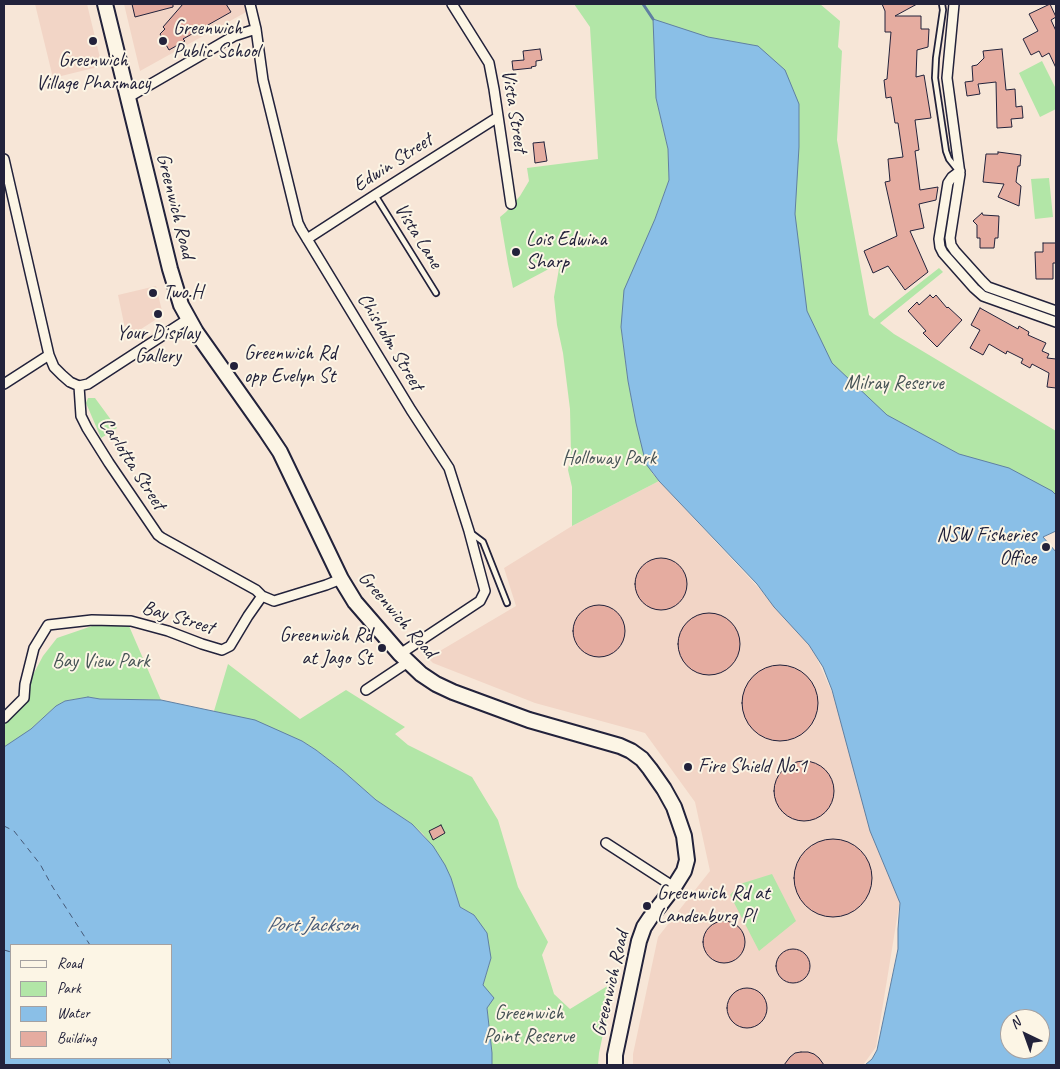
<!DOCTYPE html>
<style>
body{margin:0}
#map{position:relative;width:1060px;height:1069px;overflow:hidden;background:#f7e6d7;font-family:Caveat,sans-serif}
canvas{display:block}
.frame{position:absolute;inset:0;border:5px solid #22223b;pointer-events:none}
.legend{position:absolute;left:10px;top:944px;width:162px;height:115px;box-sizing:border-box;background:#fcf5e5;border:1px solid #a5a1a1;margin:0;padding:6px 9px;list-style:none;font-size:15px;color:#22223b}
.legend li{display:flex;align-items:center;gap:10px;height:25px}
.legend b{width:25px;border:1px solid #a5a1a1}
.north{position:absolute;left:1000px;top:1009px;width:50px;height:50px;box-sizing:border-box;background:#fcf5e5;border:1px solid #a5a1a1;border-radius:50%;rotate:318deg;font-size:14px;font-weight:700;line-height:20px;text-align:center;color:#22223b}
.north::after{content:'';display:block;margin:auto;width:18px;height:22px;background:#22223b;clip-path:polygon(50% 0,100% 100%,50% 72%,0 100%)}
</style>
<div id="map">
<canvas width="1060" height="1069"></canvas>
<div class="frame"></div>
<ul class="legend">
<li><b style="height:6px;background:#fcf5e5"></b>Road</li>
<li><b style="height:14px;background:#b2e6a7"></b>Park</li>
<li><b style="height:14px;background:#8abfe7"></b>Water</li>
<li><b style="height:14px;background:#e5aca0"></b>Building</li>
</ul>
<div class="north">N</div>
</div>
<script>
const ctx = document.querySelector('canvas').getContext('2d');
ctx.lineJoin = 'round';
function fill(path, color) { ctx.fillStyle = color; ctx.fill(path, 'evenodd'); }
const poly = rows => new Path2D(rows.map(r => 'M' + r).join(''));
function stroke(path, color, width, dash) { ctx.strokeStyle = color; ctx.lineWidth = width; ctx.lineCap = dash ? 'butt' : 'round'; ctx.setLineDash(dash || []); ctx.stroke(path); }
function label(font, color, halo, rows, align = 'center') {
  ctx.font = font + ' Caveat,sans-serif'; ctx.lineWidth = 4; ctx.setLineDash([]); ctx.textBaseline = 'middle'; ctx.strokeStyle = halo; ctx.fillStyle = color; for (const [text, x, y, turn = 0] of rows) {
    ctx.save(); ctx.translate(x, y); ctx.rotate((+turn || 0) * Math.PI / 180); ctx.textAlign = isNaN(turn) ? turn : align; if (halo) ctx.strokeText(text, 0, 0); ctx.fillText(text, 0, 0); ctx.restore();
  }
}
const built = poly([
 [35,4,87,4,102,66,53,78],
 [124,4,246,4,248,11,140,71],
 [156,286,163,315,127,338,118,295],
 [659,481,810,643,838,706,900,900,876,1047,863,1065,633,1065,633,1054,658,937,710,871,695,802,645,733,535,703,433,663,428,658,516,606,504,568,572,526]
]);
const green = poly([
 [574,4,820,4,840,21,838,47,842,51,837,140,869,315,874,319,939,268,943,272,880,323,894,334,1056,431,1056,495,1053,492,968,459,847,394,794,293,754,46,708,37,656,98,668,149,669,180,655,219,621,327,628,381,635,416,652,473,659,481,572,526,572,487,568,470,571,453,570,409,563,353,557,325,554,297,560,263,513,288,508,264,500,217,506,212,520,196,529,181,527,168,598,159,590,27],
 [1042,61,1056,89,1056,109,1040,117,1019,73],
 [1049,178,1053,217,1035,219,1031,179],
 [88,398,95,398,117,428,101,438,86,403],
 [95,625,129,626,161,700,100,699,88,697,65,701,56,706,31,729,22,736,4,747,4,719,19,701,43,656,57,638],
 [228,664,300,719,346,690,405,727,395,734,408,745,472,777,498,820,518,887,548,942,542,955,554,994,570,1009,614,982,599,1053,598,1065,492,1065,492,1053,487,1008,483,985,491,958,474,915,460,907,451,878,437,853,423,834,412,824,376,800,342,770,316,750,302,741,214,711],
 [772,874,796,921,759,951,730,895,740,884]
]);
const water = poly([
 [653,19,708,37,758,46,785,70,799,104,799,147,795,214,807,311,832,363,887,415,959,454,1009,468,1052,491,1056,495,1056,531,1043,537,1056,552,1056,1065,865,1065,872,1059,877,1050,898,949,898,929,900,903,870,831,832,690,823,667,809,645,774,607,757,584,659,481,646,464,636,423,628,381,621,327,624,290,655,219,669,180,668,149,656,98,653,19],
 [1010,1019,1040,1019,1040,1049,1010,1049,1010,1019],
 [88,697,100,699,161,700,255,720,302,741,316,750,342,770,376,800,412,824,433,846,445,865,451,878,460,907,474,915,487,933,491,958,483,985,494,998,487,1008,492,1053,492,1065,4,1065,4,747,31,729,56,706,65,701,88,697],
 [11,945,171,945,171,1058,11,1058,11,945]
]);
const stream = poly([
 [643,4,653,19]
]);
const ferry = poly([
 [4,826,14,831,40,864,52,886,90,945],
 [4,950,11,952],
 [167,1058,171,1065]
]);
const building = poly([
 [132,4,173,4,173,7,135,17,132,4],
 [183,4,226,4,231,12,183,39,185,41,169,50,160,34,165,29,163,27,183,4],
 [882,4,917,4,895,16,921,16,921,29,929,29,928,47,917,50,916,77,924,75,931,118,915,120,919,150,915,151,920,190,938,187,936,200,919,204,924,228,910,231,928,272,905,290,888,266,873,273,864,251,897,236,885,182,890,181,888,159,903,157,898,123,895,123,891,97,886,98,884,80,887,79,891,32,885,32,885,11,882,4],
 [1050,4,1056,17,1051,20,1056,31,1056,68,1049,53,1042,57,1039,51,1031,55,1023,39,1038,31,1029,14,1050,4],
 [540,49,542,60,536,61,536,66,531,67,532,68,513,70,512,61,524,60,523,51,540,49],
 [1002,49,1006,90,1015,89,1016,107,1022,106,1023,118,1011,119,1012,127,997,128,996,82,978,84,980,94,967,96,965,82,973,81,972,66,977,65,984,58,983,51,1002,49],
 [544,142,547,161,535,163,533,143,544,142],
 [998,152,1021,155,1020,166,1018,166,1016,182,1021,186,1019,206,998,197,1004,184,983,182,986,154,998,154,998,152],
 [982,213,983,215,999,216,998,238,995,238,994,248,980,248,980,238,977,238,977,225,973,221,982,213],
 [1043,243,1056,243,1056,263,1053,263,1053,279,1036,279,1035,252,1043,252,1043,243],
 [930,295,933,298,936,295,947,308,948,307,962,320,937,347,923,333,926,331,908,311,917,302,919,305,930,295],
 [980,308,1018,329,1019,326,1029,332,1028,335,1046,343,1042,351,1049,354,1047,358,1056,359,1056,388,1047,387,1049,373,1032,364,1030,368,1021,363,1023,359,1007,351,1006,354,989,344,983,355,970,348,980,330,971,325,980,308],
 '635 584a26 26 0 1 1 52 0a26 26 0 1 1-52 0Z',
 '573 631a26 26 0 1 1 52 0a26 26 0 1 1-52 0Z',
 '678 644a31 31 0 1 1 62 0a31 31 0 1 1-62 0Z',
 '742 703a38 38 0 1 1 76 0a38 38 0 1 1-76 0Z',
 '774 791a30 30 0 1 1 60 0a30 30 0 1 1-60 0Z',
 [441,825,445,833,433,840,429,831,441,825],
 '794 878a39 39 0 1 1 78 0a39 39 0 1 1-78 0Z',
 '703 942a21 21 0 1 1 42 0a21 21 0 1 1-42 0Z',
 '776 966a17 17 0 1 1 34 0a17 17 0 1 1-34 0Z',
 '727 1008a20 20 0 1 1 40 0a20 20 0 1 1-40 0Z',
 [801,1052,808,1052,814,1054,819,1058,824,1065,784,1065,790,1057,795,1053,801,1052]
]);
const lane = poly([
 [942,4,943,10,936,58,935,78,946,151,949,159,957,169],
 [375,195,436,293],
 [471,533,483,542,507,603]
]);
const street = poly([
 [250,4,256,29,263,80,298,223,301,229,411,410,449,468,469,531,485,591,480,601,400,654],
 [452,4,489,63,494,89,511,204],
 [954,4,947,78,960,174,950,238,951,245,955,251,982,281,988,287,1056,311],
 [127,98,234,36,256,29],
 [4,159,49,355,54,367,62,375,70,382,79,386,81,416,87,428,109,463,158,535,162,538,256,590,262,596],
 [960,171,952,177,948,183,939,239,940,247,943,253,974,288,983,296,1056,322],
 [307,239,375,195,498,117],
 [4,384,49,355],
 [79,386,88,384,188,319],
 [366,690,408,662],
 [4,718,24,698,25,684,34,648,48,625,92,620,131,621,168,631,202,644,222,650,230,646,248,616,262,596,274,601,326,585,341,579],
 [606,843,674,887]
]);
const secondary = poly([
 [105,4,170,269,181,305,196,332,266,431,280,452,341,579,355,602,400,654,421,674,436,684,453,692,529,720,620,746,631,751,642,759,650,769,664,789,674,807,684,836,687,860,684,871,674,887,650,918,644,927,639,941,615,1055,615,1065]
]);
const markers = [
 [93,41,5,"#22223b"],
 [163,41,5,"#22223b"],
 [516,252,5,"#22223b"],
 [153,293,5,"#22223b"],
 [158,314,5,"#22223b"],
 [234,366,5,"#22223b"],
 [1046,547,5,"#22223b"],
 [382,648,5,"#22223b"],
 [688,767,5,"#22223b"],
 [647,906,5,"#22223b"]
];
const poiNames = [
 ["Greenwich",173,29],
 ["Public School",173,52],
 ["Greenwich",93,61,"center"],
 ["Village Pharmacy",93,84,"center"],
 ["Lois Edwina",526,240],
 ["Sharp",526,263],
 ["Two.H",163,293],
 ["Your Display",158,334,"center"],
 ["Gallery",158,357,"center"],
 ["Greenwich Rd",244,354],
 ["opp Evelyn St",244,377],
 ["NSW Fisheries",1036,536,"right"],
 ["Office",1036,559,"right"],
 ["Greenwich Rd",372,636,"right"],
 ["at Jago St",372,659,"right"],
 ["Fire Shield No.1",698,767],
 ["Greenwich Rd at",657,894],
 ["Landenburg Pl",657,917]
];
const streetNames = [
 ["Vista Street",514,111,81],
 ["Edwin Street",393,163,-33],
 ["Greenwich Road",175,206,76],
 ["Vista Lane",418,236,58],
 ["Chisholm Street",390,342,59],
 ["Carlotta Street",132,464,57],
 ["Greenwich Road",397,615,49],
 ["Bay Street",178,618,17],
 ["Greenwich Road",611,984,-77]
];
const parkNames = [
 ["Milray Reserve",894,384],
 ["Holloway Park",609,459],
 ["Bay View Park",101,662],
 ["Greenwich",529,1014],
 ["Point Reserve",529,1037]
];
const waterNames = [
 ["Port Jackson",312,925]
];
fill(built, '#f2d5c6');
fill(green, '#b2e6a7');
fill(water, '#8abfe7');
stroke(water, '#6080a2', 1);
stroke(stream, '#6080a2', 3);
stroke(ferry, '#465977', 1, [6, 5]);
fill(building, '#e5aca0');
stroke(building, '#22223b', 1);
stroke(lane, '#22223b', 8);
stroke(street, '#22223b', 12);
stroke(secondary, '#22223b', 18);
stroke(lane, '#fcf5e5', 4.5);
stroke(street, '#fcf5e5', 9);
stroke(secondary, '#fcf5e5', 14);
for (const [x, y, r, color] of markers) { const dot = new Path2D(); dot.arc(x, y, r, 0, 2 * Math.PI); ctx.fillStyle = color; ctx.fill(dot); stroke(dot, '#fcf5e5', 2); }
label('20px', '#22223b', '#fcf5e5', poiNames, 'left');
label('20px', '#22223b', '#fcf5e5', streetNames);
label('20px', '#465356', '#fcf5e5', parkNames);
label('italic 21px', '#465977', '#fcf5e5', waterNames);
</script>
